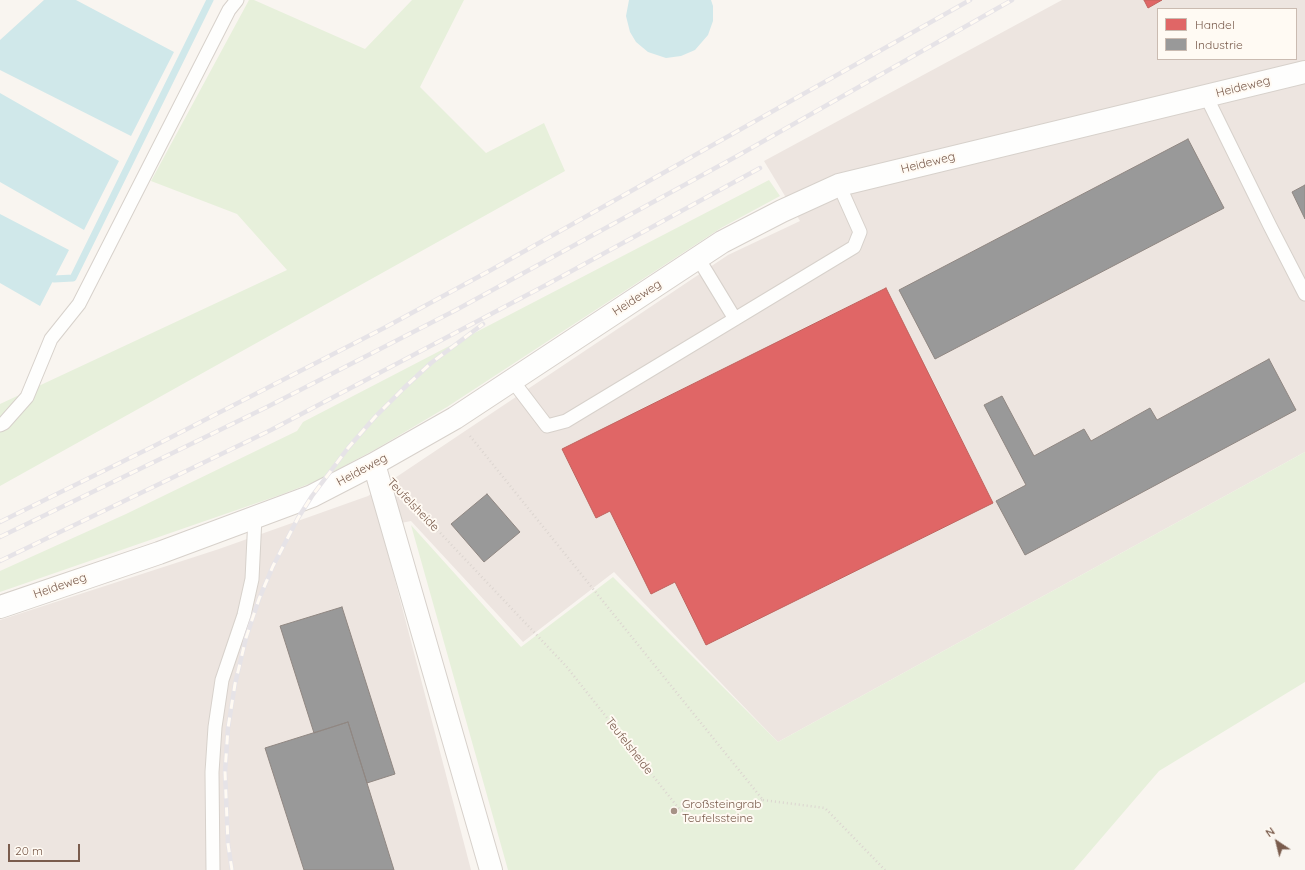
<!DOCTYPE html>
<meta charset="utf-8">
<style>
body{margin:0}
#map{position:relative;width:1305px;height:870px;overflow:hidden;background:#f9f5f0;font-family:Quicksand,sans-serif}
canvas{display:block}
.legend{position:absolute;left:1157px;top:8px;width:140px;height:52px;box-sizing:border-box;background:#fffaf3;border:1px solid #cabbb1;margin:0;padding:5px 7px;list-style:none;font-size:12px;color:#7a5c4d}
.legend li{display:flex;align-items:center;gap:8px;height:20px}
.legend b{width:20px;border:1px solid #cabbb1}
.north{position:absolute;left:1257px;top:822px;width:40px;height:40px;-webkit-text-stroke:3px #fffaf3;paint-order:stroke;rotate:325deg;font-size:11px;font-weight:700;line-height:16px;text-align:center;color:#7a5c4d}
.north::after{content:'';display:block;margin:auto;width:14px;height:18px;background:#7a5c4d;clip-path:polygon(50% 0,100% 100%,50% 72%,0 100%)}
.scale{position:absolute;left:8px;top:844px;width:72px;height:18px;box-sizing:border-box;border:2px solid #7a5c4d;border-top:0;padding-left:5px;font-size:12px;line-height:14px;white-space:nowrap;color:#7a5c4d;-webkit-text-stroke:3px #fffaf3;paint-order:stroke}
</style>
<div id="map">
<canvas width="1305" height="870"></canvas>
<ul class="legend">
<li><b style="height:11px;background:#e06666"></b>Handel</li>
<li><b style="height:11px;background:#999"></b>Industrie</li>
</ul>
<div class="north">N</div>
<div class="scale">20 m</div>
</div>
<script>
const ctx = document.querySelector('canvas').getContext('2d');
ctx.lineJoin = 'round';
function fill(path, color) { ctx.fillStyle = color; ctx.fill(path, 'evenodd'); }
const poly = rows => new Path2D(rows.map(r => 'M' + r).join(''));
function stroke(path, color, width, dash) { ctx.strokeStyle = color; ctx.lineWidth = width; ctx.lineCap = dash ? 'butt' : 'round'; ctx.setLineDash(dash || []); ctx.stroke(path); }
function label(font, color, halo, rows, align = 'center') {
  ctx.font = font + ' Quicksand,sans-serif'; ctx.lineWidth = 4; ctx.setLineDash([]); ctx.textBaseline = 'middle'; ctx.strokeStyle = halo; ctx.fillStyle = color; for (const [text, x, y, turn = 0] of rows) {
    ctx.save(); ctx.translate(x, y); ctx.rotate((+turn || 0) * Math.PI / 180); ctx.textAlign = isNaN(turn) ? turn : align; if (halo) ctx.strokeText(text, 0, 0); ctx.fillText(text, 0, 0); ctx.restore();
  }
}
const industrial = poly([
 [1062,0,1305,0,1305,452,778,742,614,572,523,642,411,521,381,527,471,870,0,870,0,620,219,549,368,496,728,255,800,221,764,161],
 [1158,9,1296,9,1296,59,1158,59]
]);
const green = poly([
 [249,0,254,0,365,49,412,0,464,0,420,87,486,153,544,123,565,171,0,486,0,404,287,270,237,214,151,181],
 [769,180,780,196,721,228,447,407,376,449,314,482,280,495,0,592,0,571,126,514,297,431,303,422],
 [1305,452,1305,682,1159,771,1074,870,508,870,411,525,521,647,613,577,778,742]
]);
const water = poly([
 [44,0,76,0,174,52,131,136,0,70,0,40],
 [629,0,711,0,713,6,713,21,708,35,695,50,681,56,666,58,648,52,636,42,630,32,626,16],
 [0,93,119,161,84,230,0,182],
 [0,214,69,250,40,306,0,283]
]);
const shops = poly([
 [1144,0,1162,0,1148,8,1144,0],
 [886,288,993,503,706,645,675,582,651,594,610,511,596,518,562,449,886,288]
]);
const industry = poly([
 [1188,139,1224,208,935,359,899,290,1188,139],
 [1305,185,1305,219,1292,192,1305,185],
 [1269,359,1296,410,1025,555,996,501,1026,485,984,405,1002,396,1034,456,1084,429,1091,441,1150,408,1157,420,1269,359],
 [487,494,520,532,484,562,451,524,487,494],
 [342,607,395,774,367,783,348,722,314,733,280,626,342,607],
 [348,722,367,783,394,870,304,870,265,748,348,722]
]);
const stream = poly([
 [54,279,73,278,210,0]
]);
const path = poly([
 [470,436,763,800,674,811],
 [410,501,566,666,680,810],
 [763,800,825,808,885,870]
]);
const service = poly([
 [1206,96,1270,226,1305,294],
 [698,258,735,319],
 [512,380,547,426,566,421,854,247,860,232,839,185],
 [0,425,4,423,27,397,51,339,79,304,229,10,237,0],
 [213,870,212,772,215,727,222,680,244,615,252,579,255,517]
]);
const minor = poly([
 [374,464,491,870],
 [0,607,159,553,312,496,374,464,455,418,722,242,782,211,839,185,1305,72]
]);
const rail = poly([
 [0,522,152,447,384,328,491,270,970,0],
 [0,537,267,407,456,310,739,155,1012,0],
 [0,561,271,430,546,285,760,168],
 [232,870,228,844,225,772,228,728,235,684,246,638,259,599,273,566,298,518,312,496,348,448,375,417,404,388,431,363,483,324]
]);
const markers = [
 [674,811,4,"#a69286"]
];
const streetNames = [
 ["Heideweg",1243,87,-14],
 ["Heideweg",928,163,-14],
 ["Heideweg",637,298,-33],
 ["Heideweg",362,470,-28],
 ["Teufelsheide",413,505,46],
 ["Heideweg",60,586,-19],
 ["Teufelsheide",629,746,52]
];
const poiNames = [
 ["Großsteingrab",682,804],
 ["Teufelssteine",682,818]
];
fill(industrial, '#ede5e0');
fill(green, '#e7f0db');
fill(water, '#d0e8ea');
fill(shops, '#e06666');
stroke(shops, '#c1635e', 1);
fill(industry, '#999');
stroke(industry, '#908782', 1);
stroke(stream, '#d0e8ea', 7);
stroke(service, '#d7d1cb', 15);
stroke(minor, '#d7d1cb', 24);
stroke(path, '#dcd5d0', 2.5, [1, 3]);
stroke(service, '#fefefd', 13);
stroke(minor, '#fefefd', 22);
stroke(rail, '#e6e3e7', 4.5);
stroke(rail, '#fffaf3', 3, [9]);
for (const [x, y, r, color] of markers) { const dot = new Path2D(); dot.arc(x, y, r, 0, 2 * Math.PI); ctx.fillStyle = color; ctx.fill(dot); stroke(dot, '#fffaf3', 1.5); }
label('12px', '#7a5c4d', '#fffaf3', streetNames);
label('12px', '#7a5c4d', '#fffaf3', poiNames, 'left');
</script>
